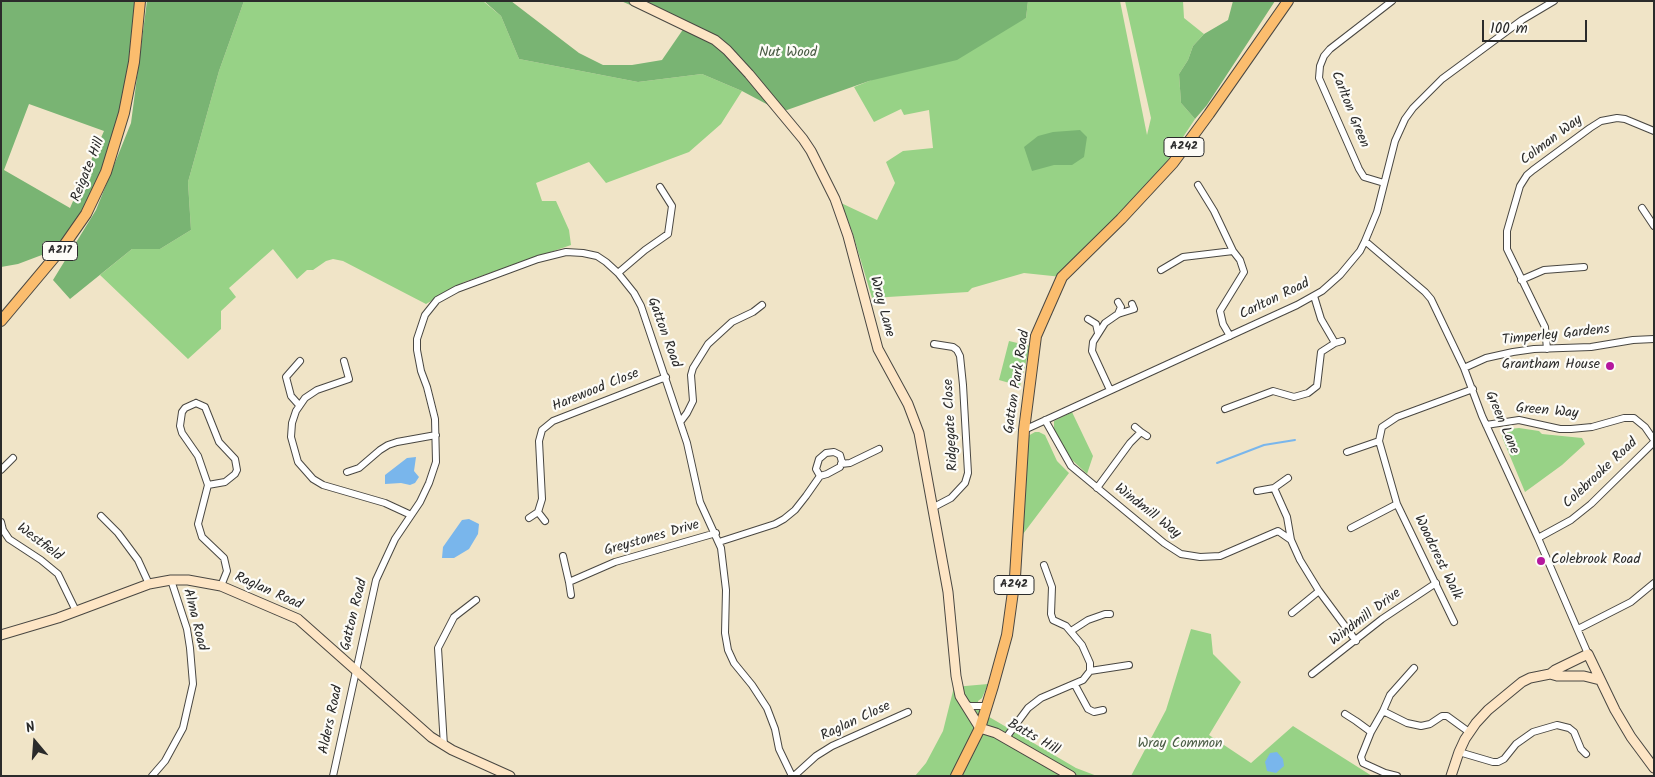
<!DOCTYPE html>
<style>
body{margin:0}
#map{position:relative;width:1655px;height:777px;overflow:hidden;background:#f0e4c7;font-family:Kalam,sans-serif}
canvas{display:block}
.frame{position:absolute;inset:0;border:2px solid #2b2b2b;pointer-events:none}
.north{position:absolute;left:10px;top:717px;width:50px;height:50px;-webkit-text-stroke:4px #fdfcf7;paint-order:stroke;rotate:342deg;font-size:14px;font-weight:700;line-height:20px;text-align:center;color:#2b2b2b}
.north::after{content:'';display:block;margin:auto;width:18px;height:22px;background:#2b2b2b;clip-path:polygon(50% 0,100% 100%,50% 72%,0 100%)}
.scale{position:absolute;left:1482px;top:20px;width:105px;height:22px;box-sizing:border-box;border:2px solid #2b2b2b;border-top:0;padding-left:6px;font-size:15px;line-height:18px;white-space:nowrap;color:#2b2b2b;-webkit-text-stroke:4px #fdfcf7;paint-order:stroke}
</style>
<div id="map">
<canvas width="1655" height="777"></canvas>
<div class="frame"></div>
<div class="north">N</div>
<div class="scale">100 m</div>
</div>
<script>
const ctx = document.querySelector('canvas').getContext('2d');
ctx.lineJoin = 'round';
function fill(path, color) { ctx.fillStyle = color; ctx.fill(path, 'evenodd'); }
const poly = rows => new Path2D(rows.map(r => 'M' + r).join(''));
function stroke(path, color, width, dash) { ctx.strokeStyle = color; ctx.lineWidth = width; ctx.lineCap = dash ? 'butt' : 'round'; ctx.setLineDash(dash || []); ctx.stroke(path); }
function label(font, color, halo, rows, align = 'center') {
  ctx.font = font + ' Kalam,sans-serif'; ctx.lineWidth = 4.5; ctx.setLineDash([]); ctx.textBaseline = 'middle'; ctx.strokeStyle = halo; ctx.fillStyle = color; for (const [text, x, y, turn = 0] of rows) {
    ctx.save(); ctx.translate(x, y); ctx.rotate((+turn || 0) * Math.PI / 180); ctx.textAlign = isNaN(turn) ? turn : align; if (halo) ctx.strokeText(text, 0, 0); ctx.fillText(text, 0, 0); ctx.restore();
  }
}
const green = poly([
 [244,1,483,1,501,16,519,59,638,82,702,74,742,91,721,124,689,152,606,183,589,162,536,183,542,201,556,201,569,230,571,245,464,282,426,304,343,261,333,259,326,261,313,270,307,270,297,279,273,249,229,288,236,297,221,311,221,329,188,359,100,275,132,249,160,249,191,230,188,182,219,71],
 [1028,1,1120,1,1147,135,1151,118,1125,1,1183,1,1184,18,1204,34,1193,46,1188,60,1179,74,1181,103,1195,119,1162,169,1062,277,1024,273,972,288,968,292,872,298,852,231,841,203,877,220,895,183,886,162,903,151,933,148,929,110,904,115,901,109,874,122,854,87,1026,18],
 [1009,341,1030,346,1020,386,999,380],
 [1072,412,1093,456,1087,474,1070,458,1054,429,1054,421],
 [1519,428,1539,431,1542,434,1582,438,1585,444,1562,465,1525,492,1502,437,1503,433,1510,429],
 [1035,432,1039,432,1045,435,1057,461,1069,473,1020,538,1028,436],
 [1191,629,1211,634,1213,654,1241,682,1209,735,1251,763,1293,726,1372,776,1131,776,1166,710],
 [988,684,982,698,978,701,979,711,1076,768,1097,776,915,776,926,763,943,731,954,687]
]);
const forest = poly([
 [1,1,140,1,134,62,106,172,63,247,18,264,1,267],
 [29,104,104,131,70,208,4,170],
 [147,1,244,1,219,71,188,182,191,230,160,249,132,249,70,299,53,280,96,210,131,123],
 [484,1,511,1,579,53,603,65,632,65,662,60,684,28,621,1,1028,1,1026,18,957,60,869,81,787,110,774,108,742,91,702,74,638,82,519,59,501,16],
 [1233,1,1275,1,1207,105,1195,119,1181,103,1179,74,1188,60,1193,46,1204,34,1228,20],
 [1080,130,1087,137,1084,157,1072,165,1054,165,1032,171,1024,147,1038,136,1053,132]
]);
const water = poly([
 [416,457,414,471,419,477,415,483,410,485,401,483,385,484,385,475,407,458],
 [469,519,479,524,478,534,469,549,454,558,442,558,443,547,462,520],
 [1277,752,1283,759,1284,766,1276,773,1267,771,1265,762,1270,753]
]);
const stream = poly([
 [1217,463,1264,445,1295,440]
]);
const street = poly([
 [1384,183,1364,177,1359,169,1319,78,1320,66,1324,56,1330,49,1392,1],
 [1198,185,1214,211,1233,251,1240,260,1244,272,1220,311,1223,324,1230,336],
 [1642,208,1654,226],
 [1365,241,1425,292,1431,299,1464,368,1482,416,1538,538,1588,654],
 [1161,270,1183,257,1233,251],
 [618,273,645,250,668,234,672,206,660,187],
 [1521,280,1544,270,1584,267],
 [1118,314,1121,307,1118,302],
 [1088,319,1096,324,1098,333],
 [1335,343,1342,341],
 [1547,349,1545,327,1507,249,1507,231,1520,186,1527,175,1533,170,1590,128,1601,121,1617,118,1625,119,1654,131],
 [344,361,349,379,317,390,305,398,296,411,292,423,291,437,298,462,313,479,323,485,385,503,411,515],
 [1464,368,1486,358,1513,352,1534,349,1591,347,1633,340,1654,339],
 [1110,390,1092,351,1093,342,1105,323,1118,314,1134,309,1132,304],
 [196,403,205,407,219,442,235,459,237,470,235,474,225,482,208,485,198,456,182,433,180,426,182,412,185,408,196,403],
 [299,405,291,396,286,377,300,361],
 [1225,409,1273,391,1294,397,1308,393,1317,386,1321,352,1335,343,1321,319,1314,296],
 [1045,420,1071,466,1164,543,1181,554,1200,557,1220,556,1278,531,1291,540,1300,560,1319,591,1356,641],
 [681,421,687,413,693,401,691,375,693,368,708,344,732,322,753,312,762,305],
 [1486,425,1519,420,1560,429,1571,429,1592,427,1624,418,1634,418,1645,427,1654,440],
 [1024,430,1297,305,1322,291,1340,275,1360,251,1365,241,1377,212,1395,141,1405,119,1413,108,1442,79,1522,20,1554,1],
 [1141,432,1147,436],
 [1347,452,1379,441],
 [841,464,850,463,879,449],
 [1,470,13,458],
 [347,472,359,468,380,450,388,445,397,442,436,435],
 [208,485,198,524,202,537,224,558,227,571,221,586],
 [1097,488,1130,443,1141,432,1135,427],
 [1274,488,1288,478],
 [1257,491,1274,488,1287,517,1291,540],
 [932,508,951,498,965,483,968,473,963,385,960,356,957,350,953,347,934,344],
 [538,512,545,521],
 [101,516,118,533,138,560,149,584],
 [529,518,538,512,542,499,539,441,542,430,553,421,666,377],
 [1,522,3,530,9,539,41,560,58,574,76,611],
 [1351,528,1397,504],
 [1538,538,1571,520,1591,504,1654,442],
 [719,542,775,524,784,519,795,510,806,496,820,476,827,474,840,467,842,462,840,455,834,452,826,453,819,459,816,469,820,476],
 [563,556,569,582],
 [571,595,569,582,615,562,716,533],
 [1292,613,1319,591],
 [1454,622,1397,504,1379,441,1382,427,1397,417,1473,389],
 [1578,629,1631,602,1654,583],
 [1071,631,1088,620,1105,614,1110,614],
 [1090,671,1129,665],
 [1312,674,1382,619,1436,583],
 [1075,685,1088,709,1094,712,1103,710],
 [965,704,970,706,987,706],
 [1383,711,1390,695,1414,668],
 [1345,714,1356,721,1371,732,1361,757,1363,763,1385,773,1397,776],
 [1371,732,1383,711,1407,723,1421,726,1430,724,1442,716,1447,716,1469,732],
 [1005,739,1028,708,1041,698,1083,680,1090,671,1090,663,1082,645,1066,626,1053,620,1051,614,1052,587,1044,565],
 [444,746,438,648,454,617,476,600],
 [1459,752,1493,762,1498,762,1504,759,1516,744,1533,732,1557,725,1569,728,1574,732,1581,749,1586,754],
 [152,776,165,761,183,728,193,684,190,648,187,629,171,580],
 [333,776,376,580,395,539,420,502,429,483,436,462,435,419,427,387,421,371,417,350,417,339,425,315,437,300,457,289,538,259,566,252,583,253,597,256,606,262,618,273,634,293,641,306,687,443,700,502,721,548,726,590,725,633,728,650,734,663,752,685,767,708,775,729,779,749,792,776],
 [794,776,816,756,832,746,908,712]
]);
const secondary = poly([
 [634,1,715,40,727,50,749,74,803,139,811,151,835,199,848,236,878,349,908,404,919,433,948,592,956,676,960,696,980,728,996,733,1071,776],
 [1,635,58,618,149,584,171,580,188,580,221,586,298,619,431,737,452,750,510,776],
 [1550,674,1557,676,1584,676,1600,680],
 [1451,776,1459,752,1465,739,1476,723,1488,710,1522,682,1530,678,1550,674,1555,670,1588,654,1615,710,1631,737,1654,768]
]);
const primary = poly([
 [1,321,63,247,86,214,106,172,124,113,134,62,140,1],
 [956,776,980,728,993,686,1007,635,1015,577,1024,430,1036,336,1062,277,1121,219,1173,163,1209,114,1288,1]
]);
const markers = [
 [1610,366,5,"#b5179e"],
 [1541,561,5,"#b5179e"]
];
const shields = [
 [1184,147,40],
 [60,251,35],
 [1014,585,40]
];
const shieldNames = [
 ["A242",1184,147],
 ["A217",60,251],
 ["A242",1014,585]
];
const parkNames = [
 ["Nut Wood",788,54],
 ["Wray Common",1180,745]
];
const streetNames = [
 ["Carlton Green",1349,110,68],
 ["Colman Way",1552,141,-37],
 ["Reigate Hill",89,170,-68],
 ["Carlton Road",1275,300,-26],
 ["Wray Lane",881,307,75],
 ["Gatton Road",663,333,70],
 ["Timperley Gardens",1556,336,-6],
 ["Gatton Park Road",1018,382,-81],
 ["Harewood Close",596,391,-22],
 ["Green Way",1547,412,5],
 ["Green Lane",1501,423,67],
 ["Ridgegate Close",952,425,-93],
 ["Colebrooke Road",1601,474,-43],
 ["Windmill Way",1147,512,38],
 ["Greystones Drive",652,539,-16],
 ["Westfield",39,543,37],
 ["Woodcrest Walk",1437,558,64],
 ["Raglan Road",268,592,24],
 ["Gatton Road",355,615,-76],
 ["Windmill Drive",1366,618,-37],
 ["Alma Road",194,620,76],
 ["Alders Road",332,720,-78],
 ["Raglan Close",856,722,-25],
 ["Batts Hill",1033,738,30]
];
const poiNames = [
 ["Grantham House",1600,366],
 ["Colebrook Road",1551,561,"left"]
];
fill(green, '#97d286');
fill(forest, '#79b473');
fill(water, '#79b6ec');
stroke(stream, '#79b6ec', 2);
stroke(street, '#494742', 8);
stroke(secondary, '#494742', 11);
stroke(primary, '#494742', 12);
stroke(street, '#fff', 6);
stroke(secondary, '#fde5c5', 9);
stroke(primary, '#fbbd6e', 10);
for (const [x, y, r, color] of markers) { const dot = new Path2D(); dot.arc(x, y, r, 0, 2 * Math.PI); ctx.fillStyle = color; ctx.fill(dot); stroke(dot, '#fdfcf7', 2); }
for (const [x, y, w] of shields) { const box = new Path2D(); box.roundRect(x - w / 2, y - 9.5, w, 19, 4); ctx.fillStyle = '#fdfcf7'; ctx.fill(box); stroke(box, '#2b2b2b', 1); }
label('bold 12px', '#2b2b2b', null, shieldNames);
label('14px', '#4b5d46', '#fdfcf7', parkNames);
label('14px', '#2b2b2b', '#fdfcf7', streetNames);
label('14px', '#2b2b2b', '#fdfcf7', poiNames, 'right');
</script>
